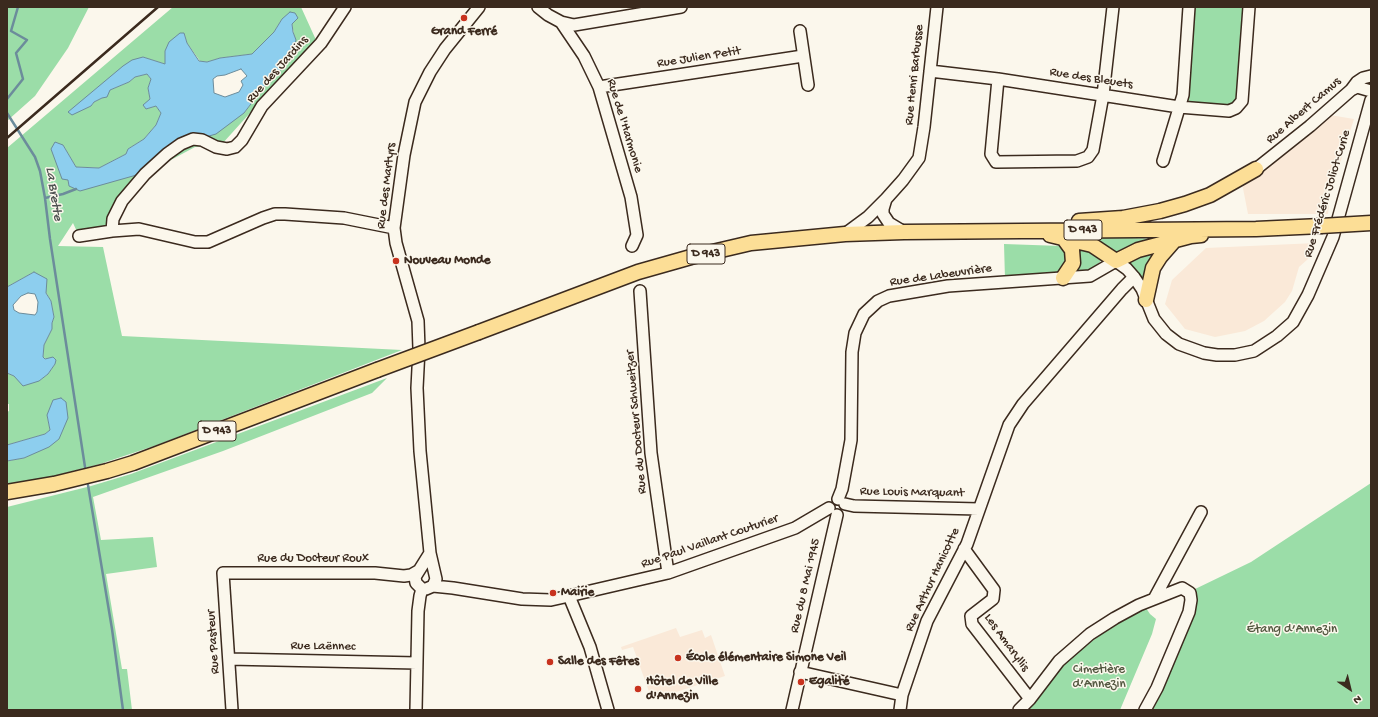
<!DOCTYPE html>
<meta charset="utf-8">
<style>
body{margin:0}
#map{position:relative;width:1378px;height:717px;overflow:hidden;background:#fbf7ec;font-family:"Gochi Hand",sans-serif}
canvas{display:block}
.frame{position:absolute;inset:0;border:8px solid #3b2a1e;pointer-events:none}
.north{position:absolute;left:1330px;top:669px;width:40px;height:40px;-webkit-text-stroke:3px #fbf7ec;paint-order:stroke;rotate:145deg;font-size:11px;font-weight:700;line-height:16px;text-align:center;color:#3b2a1e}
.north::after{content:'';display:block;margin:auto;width:14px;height:18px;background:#3b2a1e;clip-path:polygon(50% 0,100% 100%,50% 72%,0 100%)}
</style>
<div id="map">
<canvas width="1378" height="717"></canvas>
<div class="frame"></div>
<div class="north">N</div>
</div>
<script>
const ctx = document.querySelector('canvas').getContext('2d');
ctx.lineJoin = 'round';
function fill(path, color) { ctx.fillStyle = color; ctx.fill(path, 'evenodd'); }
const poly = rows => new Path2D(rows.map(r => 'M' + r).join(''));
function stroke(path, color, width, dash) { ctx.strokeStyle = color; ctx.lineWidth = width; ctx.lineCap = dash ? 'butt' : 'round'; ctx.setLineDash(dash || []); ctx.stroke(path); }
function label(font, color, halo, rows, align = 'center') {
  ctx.font = font + ' "Gochi Hand",sans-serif'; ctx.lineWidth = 3; ctx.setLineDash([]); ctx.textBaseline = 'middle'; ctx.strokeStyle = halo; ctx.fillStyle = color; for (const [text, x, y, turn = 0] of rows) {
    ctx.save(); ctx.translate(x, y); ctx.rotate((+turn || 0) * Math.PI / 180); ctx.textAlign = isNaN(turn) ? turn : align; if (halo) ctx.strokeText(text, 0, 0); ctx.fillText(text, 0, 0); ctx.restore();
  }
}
const built = poly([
 [1324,114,1354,119,1330,195,1328,214,1248,214,1241,178],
 [1316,243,1313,251,1308,259,1299,267,1292,291,1285,302,1264,321,1245,331,1215,337,1185,329,1165,304,1172,280,1206,248],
 [676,628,680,637,702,630,705,638,711,635,725,676,652,700,633,647,622,650,621,647]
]);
const green = poly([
 [7,7,89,7,68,48,35,96,7,121],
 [173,7,301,7,316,40,222,144,195,147,169,161,140,184,126,186,130,191,104,232,79,236,73,223,58,246,103,247,122,336,402,350,157,445,100,464,7,488,7,461,24,458,59,439,47,415,50,430,45,434,7,445,7,412,9,411,9,404,7,404,7,373,14,376,39,381,48,374,55,364,43,357,44,345,52,329,52,323,54,317,51,301,34,272,7,287,7,148],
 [282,19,292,24,295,40,293,54,263,88,244,113,69,186,63,145,76,167,99,168,126,154,128,149,144,139,156,125,161,113,156,106,146,109,150,99,148,88,151,79,147,74,135,77,129,82,110,90,102,98,94,102,91,106,69,112,143,57,165,64,165,51,184,33,187,43,200,61,207,62,220,58,252,54,274,32],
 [1194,7,1245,7,1238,101,1231,106,1189,102],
 [1096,237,1166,239,1117,257,1094,243],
 [1072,243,1089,246,1103,258,1099,263,1087,271,1069,273],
 [1004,244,1061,246,1069,252,1064,270,1054,274,1005,279],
 [1167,244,1146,286,1134,268,1125,258],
 [387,378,372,393,223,451,93,497,101,540,153,537,157,567,106,574,122,669,127,669,132,710,7,710,7,507,91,486,131,474],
 [1371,483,1371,710,1147,710,1191,591,1251,562],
 [1146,608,1150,614,1156,619,1152,634,1120,710,1028,710,1052,677,1067,660,1115,624]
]);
const water = poly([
 [290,12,295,13,298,18,292,24,293,32,296,40,291,59,263,88,244,113,216,134,209,136,194,137,144,172,133,176,80,191,69,186,68,180,62,179,51,149,55,142,63,145,76,167,99,168,126,154,128,149,144,139,156,125,161,113,156,106,146,109,143,105,150,99,148,88,151,79,147,74,135,77,129,82,110,90,107,97,102,98,94,102,91,106,72,115,68,112,123,66,132,60,143,57,165,64,165,51,169,42,180,33,184,33,187,43,199,61,207,62,220,58,252,54,274,32,282,19,290,12],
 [241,69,247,76,241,81,243,85,239,92,225,97,214,93,213,79,217,76,225,75,241,69],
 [34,272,47,279,46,293,51,301,54,317,52,323,52,329,44,345,43,357,45,359,53,357,56,360,55,364,48,374,39,381,23,386,14,376,7,373,7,287,34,272],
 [28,293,35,294,38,302,37,312,35,315,19,313,14,310,13,305,21,296,28,293],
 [61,398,66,402,68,418,59,439,49,447,24,458,7,461,7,445,45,434,50,430,47,415,53,400,61,398]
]);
const stream = poly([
 [7,99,23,79,16,53,27,40,11,31,18,7],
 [7,113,35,157,40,171,45,198,50,239,85,467],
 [45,198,63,194,76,189],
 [88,485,112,629,123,710]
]);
const minor = poly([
 [538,7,548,15,561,22,574,25,681,7],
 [561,22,584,56,599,87,631,197,637,235,632,246],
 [800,31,808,85],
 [930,71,998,79,991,154,996,162,1077,161,1088,157,1093,150,1103,95,1113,7],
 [998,79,1179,107,1229,111,1236,108,1242,101,1249,7],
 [599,87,803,56],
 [1351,90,1357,87,1371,91],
 [1163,161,1183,95,1189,7],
 [1256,169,1310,126,1351,90,1357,82,1363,78,1371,76],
 [886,199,883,209,883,214,889,223,904,232],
 [112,231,113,219,122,201,145,174,167,154,181,144,193,139,202,140,216,147,227,149,235,147,242,140,262,106,321,43,345,7],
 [845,234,868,217,886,199,903,180,919,158,924,127,937,7],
 [79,236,112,231,139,229,195,242,208,242,263,218,275,214,285,214,344,218,394,228],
 [640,291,651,453,668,573],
 [838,499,842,489,851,440,852,352,855,333,864,314,878,301,889,296,948,286,1090,276,1116,261,1127,269,1134,277,1142,289,1154,319,1166,334,1179,344,1204,353,1217,355,1235,355,1254,351,1277,336,1293,322,1308,295,1333,237,1371,100],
 [845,504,854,506,979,509],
 [964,549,994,590,993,599,971,616,972,624,1030,699],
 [430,553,415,577,416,583,422,589,426,589,433,586,436,579,430,553,420,451,417,388,419,349,418,321,396,243,394,228,404,155,415,102,430,72,445,49,479,7],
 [433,586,453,588,522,599,551,600,560,598,668,573,795,528,829,508],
 [569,596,590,647,608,710],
 [1154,599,1201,512],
 [229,659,417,663],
 [800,672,902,695],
 [232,710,223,573,375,573,404,576,411,575,418,571],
 [416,710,418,611,420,596,422,589],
 [792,710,837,515],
 [900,710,902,695,927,621,967,544,1009,425,1023,404,1122,289,1134,277],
 [1019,710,1030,699,1059,661,1090,634,1115,618,1139,605,1182,588,1190,593,1191,600,1189,612,1157,688,1145,710]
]);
const major = poly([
 [1079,221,1123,218,1160,211,1185,204,1210,195,1256,169],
 [1050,235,1092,245,1116,261,1138,250,1191,236,1201,235],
 [1063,278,1073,263,1072,250,1064,239],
 [1146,300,1153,268,1160,257,1174,241],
 [479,332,638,272,691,257,751,243,845,234,904,232,1256,229,1321,226],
 [7,492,54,484,107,471,133,463,377,370]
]);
const rail = poly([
 [7,138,158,7]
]);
const majorBridge = poly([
 [1321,226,1371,223],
 [377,370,479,332]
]);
const markers = [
 [464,18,4,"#c8321e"],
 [396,261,4,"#c8321e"],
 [553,593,4,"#c8321e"],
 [678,658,4,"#c8321e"],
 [550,662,4,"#c8321e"],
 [801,682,4,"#c8321e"],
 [638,689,4,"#c8321e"]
];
const shields = [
 [1083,230,38],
 [706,254,38],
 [217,431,38]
];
const shieldNames = [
 ["D 943",1083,230],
 ["D 943",706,254],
 ["D 943",217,431]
];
const poiNames = [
 ["Grand Ferré",464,32,"center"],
 ["Nouveau Monde",404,261],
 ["Mairie",561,593],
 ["École élémentaire Simone Veil",686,658],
 ["Salle des Fêtes",558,662],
 ["Hôtel de Ville",646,682],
 ["d'Annezin",646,697],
 ["Egalité",809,682]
];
const streetNames = [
 ["Rue Julien Petit",699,58,-9],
 ["Rue des Jardins",278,70,-48],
 ["Rue Henri Barbusse",915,75,-84],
 ["Rue des Bleuets",1091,79,9],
 ["Rue Albert Camus",1304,111,-41],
 ["Rue de l'Harmonie",624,126,73],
 ["Rue des Martyrs",387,186,-83],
 ["Rue Frédéric Joliot-Curie",1328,194,-73],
 ["Rue de Labeuvrière",941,276,-8],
 ["Rue du Docteur Schweitzer",637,422,-95],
 ["Rue Louis Marquant",912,493,1],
 ["Rue Paul Vaillant Couturier",710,542,-19],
 ["Rue du Docteur Roux",313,559],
 ["Rue Arthur Hanicotte",933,580,-65],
 ["Rue du 8 Mai 1945",806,586,-77],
 ["Rue Pasteur",214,642,-94],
 ["Les Amaryllis",1006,643,54],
 ["Rue Laënnec",323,647,1]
];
const parkNames = [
 ["Étang d’Annezin",1292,630],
 ["Cimetière",1099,670],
 ["d’Annezin",1099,685]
];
const waterNames = [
 ["La Brette",53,194,81]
];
fill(built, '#fae9d8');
fill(green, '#9bdda8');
fill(water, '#8dceee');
stroke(water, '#6c8c9b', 1);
stroke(stream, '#6c8c9b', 2.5);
stroke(minor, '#3b2a1e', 14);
stroke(major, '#3b2a1e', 17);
stroke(minor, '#fbf7ec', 11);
stroke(major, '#fcde96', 14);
stroke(rail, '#3b2a1e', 2.5);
stroke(majorBridge, '#3b2a1e', 17, []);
stroke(majorBridge, '#fcde96', 14);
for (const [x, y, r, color] of markers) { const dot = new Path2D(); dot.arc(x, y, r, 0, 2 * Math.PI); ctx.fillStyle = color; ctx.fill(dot); stroke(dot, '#fbf7ec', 1.5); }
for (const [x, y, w] of shields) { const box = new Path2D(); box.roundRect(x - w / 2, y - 10, w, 20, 3); ctx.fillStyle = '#fbf7ec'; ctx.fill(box); stroke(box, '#3b2a1e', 1); }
label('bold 12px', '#3b2a1e', null, shieldNames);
label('bold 13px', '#3b2a1e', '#fbf7ec', poiNames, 'left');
label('13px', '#3b2a1e', '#fbf7ec', streetNames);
label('13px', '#535740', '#fbf7ec', parkNames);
label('italic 14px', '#505352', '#fbf7ec', waterNames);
</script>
